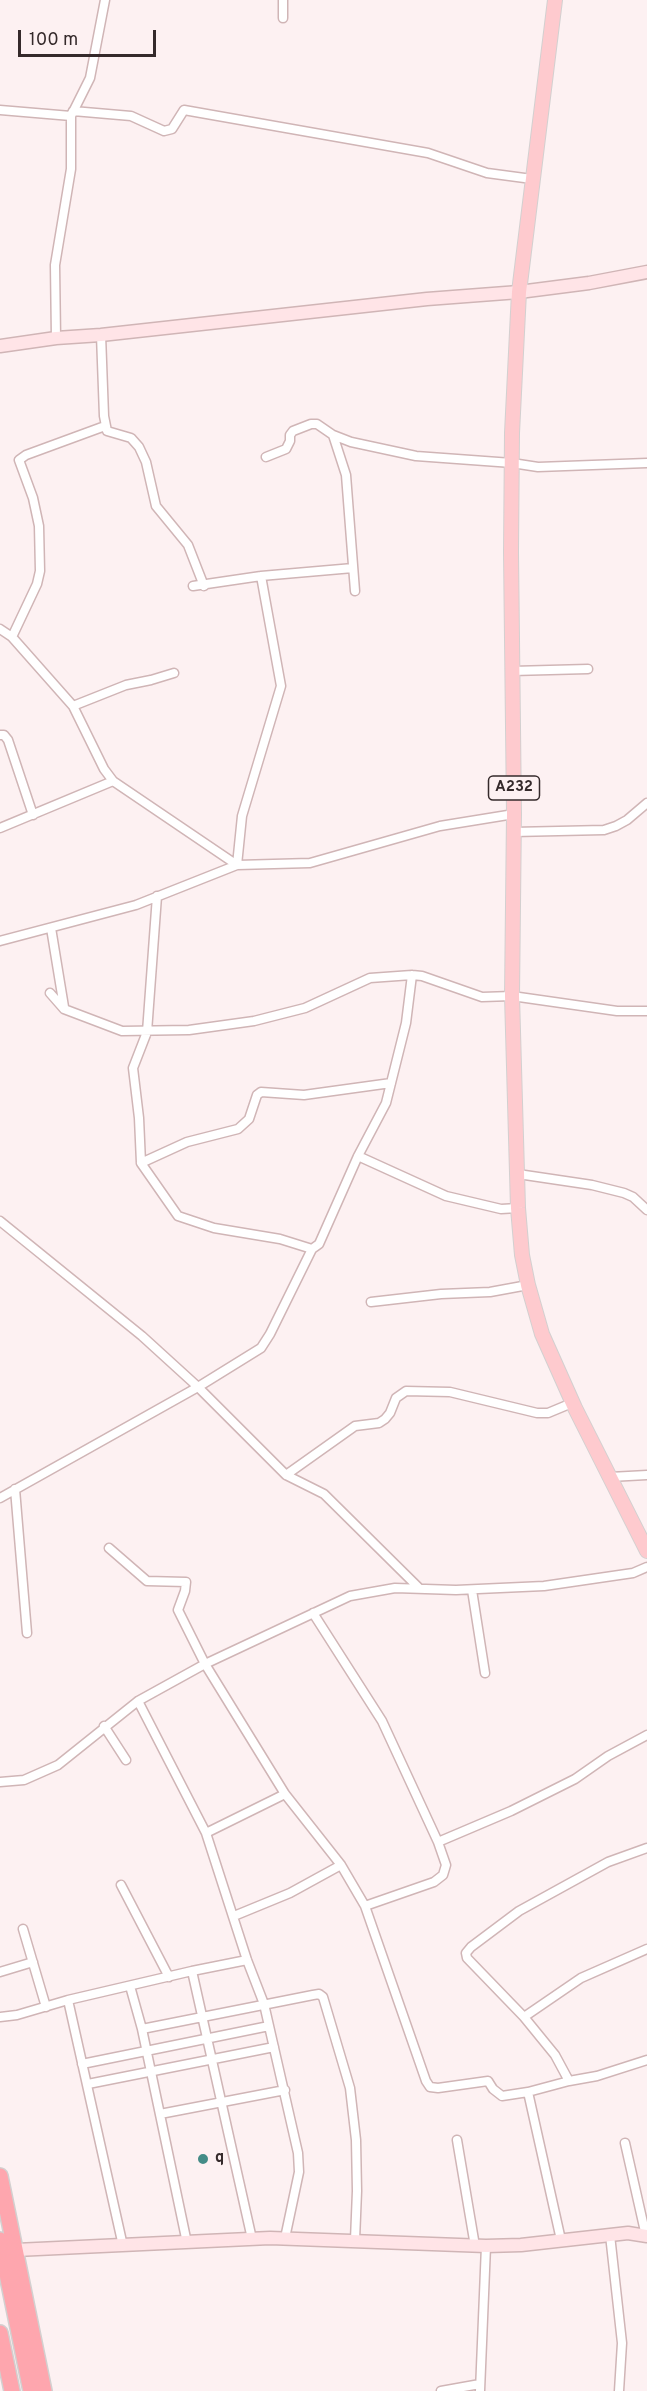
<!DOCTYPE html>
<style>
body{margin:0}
#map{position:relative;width:647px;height:2391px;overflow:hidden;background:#fdf1f2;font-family:Overpass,sans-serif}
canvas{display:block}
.scale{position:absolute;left:18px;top:30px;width:138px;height:27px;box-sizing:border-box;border:3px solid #352a2b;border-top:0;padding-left:8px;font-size:18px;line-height:21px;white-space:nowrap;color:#352a2b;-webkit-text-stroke:4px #fdf1f2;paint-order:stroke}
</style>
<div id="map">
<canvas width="647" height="2391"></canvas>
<div class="scale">100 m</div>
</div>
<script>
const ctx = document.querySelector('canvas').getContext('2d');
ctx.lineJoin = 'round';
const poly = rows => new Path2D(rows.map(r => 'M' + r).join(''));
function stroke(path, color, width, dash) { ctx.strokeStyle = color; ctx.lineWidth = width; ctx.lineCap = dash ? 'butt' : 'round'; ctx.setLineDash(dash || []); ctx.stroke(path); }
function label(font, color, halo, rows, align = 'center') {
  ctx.font = font + ' Overpass,sans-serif'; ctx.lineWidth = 6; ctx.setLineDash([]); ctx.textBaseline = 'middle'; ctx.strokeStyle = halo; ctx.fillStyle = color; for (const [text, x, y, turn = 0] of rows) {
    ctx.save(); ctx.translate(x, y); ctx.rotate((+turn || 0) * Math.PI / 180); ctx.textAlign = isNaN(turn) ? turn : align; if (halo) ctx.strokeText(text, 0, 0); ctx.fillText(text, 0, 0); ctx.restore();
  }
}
const street = poly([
 [283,0,283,18],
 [0,110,71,116,73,111,131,116,164,131,172,129,184,110,428,153,487,173,532,179],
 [101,335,104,416,107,431,131,438,139,447,146,462,156,506,188,545,204,586],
 [56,338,55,265,71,169,71,116,90,78,105,0],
 [333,435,346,475,355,591],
 [266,457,286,449,290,441,290,435,293,431,311,424,317,424,333,435,351,442,416,456,512,463,538,467,647,463],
 [193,586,261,576,353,568],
 [0,629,12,637,73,706,104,769,113,781,237,865],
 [12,637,37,584,40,571,39,526,33,498,19,460,26,455,105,426],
 [512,671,588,669],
 [73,706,126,685,151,680,174,673],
 [0,735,4,735,8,740,33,815],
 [0,828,113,781],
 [513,832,604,830,616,826,627,820,647,803],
 [237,865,242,816,281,686,261,576],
 [157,896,147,1032,133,1068,139,1118,141,1163,178,1216,214,1228,280,1239,312,1249],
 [51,928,64,1007],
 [0,941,136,905,237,865,310,863,440,826,514,814],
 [50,993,64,1009,122,1031,189,1030,254,1021,305,1008,370,978,412,975,422,976,482,997,512,996,617,1011,647,1011],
 [358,1156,446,1196,501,1209,518,1208],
 [141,1163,187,1142,238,1129,249,1119,257,1095,261,1092,304,1095,391,1083],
 [518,1174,592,1185,624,1193,633,1197,647,1210],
 [0,1221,142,1336,198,1387,286,1475,324,1494,419,1588],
 [371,1302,441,1294,490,1292,528,1285],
 [286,1475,355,1426,379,1423,385,1419,390,1413,396,1398,406,1391,450,1392,537,1413,548,1413,572,1403],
 [610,1477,647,1475],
 [15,1489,27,1633],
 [0,1498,198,1387,261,1348,270,1334,312,1249,319,1244,358,1156,386,1103,406,1023,412,975],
 [109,1548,147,1581,186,1582,185,1591,178,1610,205,1664,285,1794,341,1865,365,1906,426,2081,430,2087,438,2088,488,2081,493,2089,502,2096,528,2092],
 [472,1590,485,1673],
 [313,1613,382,1721,438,1842,446,1865,443,1875,434,1882,365,1906],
 [138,1701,206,1833,247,1960,264,2004,298,2153,299,2172,285,2238],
 [104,1726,126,1760],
 [0,1782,24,1780,58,1765,138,1701,205,1664,350,1596,395,1588,456,1590,544,1586,633,1573,647,1567],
 [206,1833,285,1794],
 [438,1842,511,1811,575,1779,608,1756,647,1735],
 [121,1885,169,1977],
 [234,1916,290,1893,341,1865],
 [23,1929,46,2007],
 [192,1971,252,2239],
 [0,1972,33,1962],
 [130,1986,142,2029,187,2243],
 [68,2000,123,2246],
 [0,2017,17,2015,68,2000,192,1971,247,1960],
 [524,2017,581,1978,647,1949],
 [142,2029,313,1995,319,1994,323,1997,350,2088,356,2140,357,2191,355,2240],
 [82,2064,269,2026],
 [569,2081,597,2076,647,2060],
 [88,2084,274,2047],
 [160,2114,285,2090],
 [457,2140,475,2246],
 [625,2143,646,2236],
 [610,2235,622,2343,619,2391],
 [561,2240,528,2092,569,2081,555,2055,524,2017,467,1958,466,1953,471,1947,519,1911,608,1862,647,1848],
 [441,2391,480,2384],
 [480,2391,486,2246]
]);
const secondary = poly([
 [0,346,56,338,101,335,427,299,519,292,589,283,647,272],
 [16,2250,270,2238,486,2246,521,2245,628,2233,647,2236]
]);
const primary = poly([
 [555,0,519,292,512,433,511,552,514,814,512,996,518,1208,522,1255,528,1285,542,1334,575,1408,647,1551]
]);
const highway = poly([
 [0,2176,44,2391],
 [0,2240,31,2391],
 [0,2333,12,2391]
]);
const markers = [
 [203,2159,6,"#448c87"]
];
const shields = [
 [514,788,51]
];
const shieldNames = [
 ["A232",514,788]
];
const poiNames = [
 ["q",215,2159]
];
stroke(street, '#d0b5b6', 11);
stroke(secondary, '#d0b5b6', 15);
stroke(primary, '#d3d0d0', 16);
stroke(highway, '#d3d0d0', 18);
stroke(street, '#fff', 8);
stroke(secondary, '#ffe4e7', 12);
stroke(primary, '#fecace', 14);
stroke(highway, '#fea6ae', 15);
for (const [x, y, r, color] of markers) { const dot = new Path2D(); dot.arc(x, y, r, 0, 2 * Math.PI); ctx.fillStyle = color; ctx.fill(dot); stroke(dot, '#fdf1f2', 2); }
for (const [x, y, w] of shields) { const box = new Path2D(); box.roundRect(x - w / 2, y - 12, w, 24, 4.5); ctx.fillStyle = '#fdf1f2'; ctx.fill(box); stroke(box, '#352a2b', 1.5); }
label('bold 15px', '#352a2b', null, shieldNames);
label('bold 16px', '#352a2b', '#fdf1f2', poiNames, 'left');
</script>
